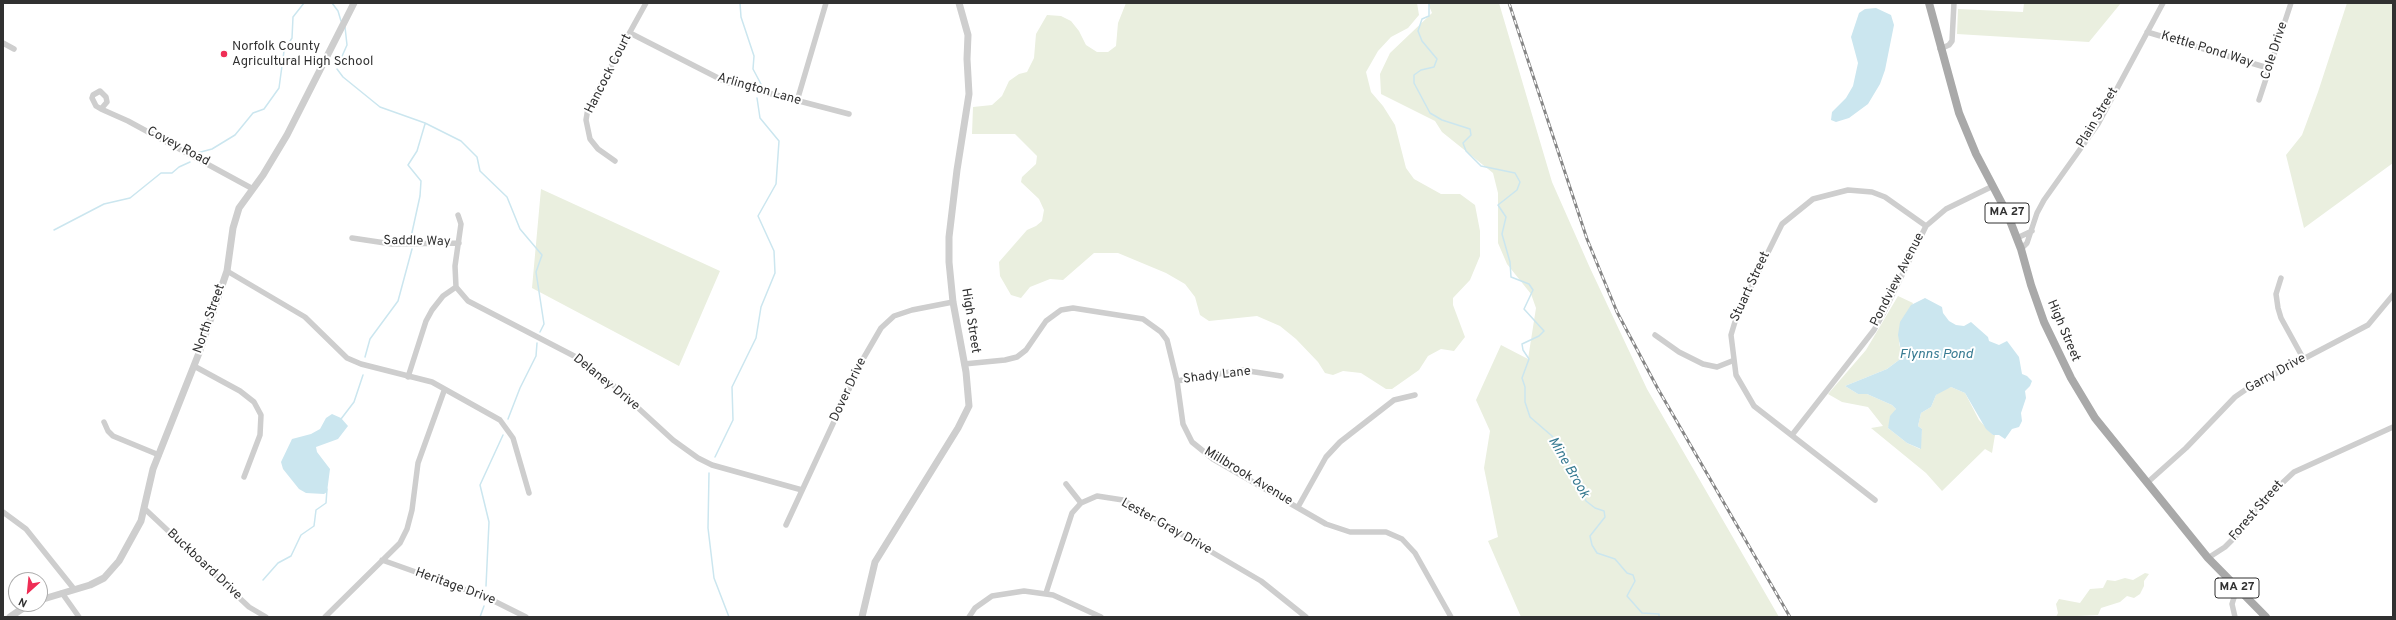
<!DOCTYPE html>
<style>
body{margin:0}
#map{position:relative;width:2396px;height:620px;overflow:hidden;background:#fff;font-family:Overpass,sans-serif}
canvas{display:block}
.frame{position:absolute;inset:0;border:4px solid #313131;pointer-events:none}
.north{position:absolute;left:8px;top:572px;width:40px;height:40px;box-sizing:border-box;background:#fff;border:1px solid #adadad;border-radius:50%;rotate:207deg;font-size:11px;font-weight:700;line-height:16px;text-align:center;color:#313131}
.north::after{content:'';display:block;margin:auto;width:14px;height:18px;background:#ef2d55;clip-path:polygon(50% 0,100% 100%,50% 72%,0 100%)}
</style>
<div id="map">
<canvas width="2396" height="620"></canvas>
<div class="frame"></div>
<div class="north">N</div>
</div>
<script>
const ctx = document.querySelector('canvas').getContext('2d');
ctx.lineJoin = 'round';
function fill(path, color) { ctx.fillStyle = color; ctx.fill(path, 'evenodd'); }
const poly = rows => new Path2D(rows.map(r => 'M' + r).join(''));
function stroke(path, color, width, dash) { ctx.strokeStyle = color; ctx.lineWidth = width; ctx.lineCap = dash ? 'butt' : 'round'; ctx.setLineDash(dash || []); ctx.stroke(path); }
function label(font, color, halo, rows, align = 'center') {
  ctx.font = font + ' Overpass,sans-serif'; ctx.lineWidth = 4; ctx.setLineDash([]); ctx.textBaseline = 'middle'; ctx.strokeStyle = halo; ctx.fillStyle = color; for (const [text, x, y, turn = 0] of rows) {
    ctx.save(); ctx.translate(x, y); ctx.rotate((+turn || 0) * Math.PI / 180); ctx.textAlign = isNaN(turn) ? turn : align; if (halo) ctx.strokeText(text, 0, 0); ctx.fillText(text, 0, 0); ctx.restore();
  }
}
const green = poly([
 [1126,3,1417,3,1419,15,1408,28,1391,37,1378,51,1366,72,1371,92,1383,106,1395,125,1406,168,1414,179,1441,194,1460,194,1475,205,1480,231,1480,256,1470,280,1453,298,1453,305,1465,337,1454,351,1441,349,1428,356,1419,370,1392,389,1386,389,1361,373,1343,371,1333,375,1325,373,1318,362,1296,339,1280,326,1257,316,1209,321,1200,315,1195,297,1185,284,1166,273,1118,253,1094,253,1063,280,1050,279,1030,287,1021,298,1011,295,1000,276,999,262,1027,230,1036,226,1042,221,1044,210,1039,199,1021,182,1022,177,1036,164,1037,156,1015,134,972,134,973,107,992,105,1002,96,1009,81,1019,74,1027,72,1034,58,1036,34,1047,15,1061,16,1071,21,1079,31,1086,45,1097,52,1108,52,1116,46,1118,23],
 [1428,3,1499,3,1552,182,1590,268,1647,389,1779,617,1521,617,1488,541,1498,537,1484,468,1490,431,1476,400,1501,345,1528,359,1536,308,1531,294,1507,264,1498,243,1498,193,1493,173,1442,132,1435,121,1381,94,1380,74,1390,53,1432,13],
 [2024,3,2121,3,2089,42,1957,34,1958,9,2023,12],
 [2347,3,2393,3,2393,163,2304,228,2286,155,2302,135,2318,92],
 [541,189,720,271,679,366,532,288],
 [1898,296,1913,303,1899,343,1901,351,1899,360,1887,369,1845,386,1858,394,1867,394,1892,405,1896,409,1888,428,1907,443,1920,449,1922,429,1918,426,1921,413,1931,407,1936,395,1942,390,1951,387,1965,393,1979,420,1993,435,1995,435,1992,453,1985,449,1942,491,1926,473,1871,428,1883,426,1868,407,1842,402,1828,394,1866,350],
 [2145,573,2149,574,2144,581,2144,586,2140,594,2134,598,2127,596,2120,602,2101,608,2098,615,2056,617,2058,613,2056,604,2059,599,2080,603,2090,589,2103,588,2107,580,2115,581,2125,578,2133,580]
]);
const water = poly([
 [1876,8,1891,15,1894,25,1885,70,1880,84,1868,104,1849,118,1836,122,1831,120,1832,112,1846,98,1853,86,1858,63,1851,37,1859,13,1865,9],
 [1925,298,1942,307,1943,313,1949,321,1956,325,1964,326,1971,322,1988,337,1989,341,1999,345,2007,341,2019,357,2022,374,2027,376,2032,381,2030,386,2025,391,2026,398,2021,413,2022,421,2019,427,2012,429,2005,439,1999,435,1993,435,1986,429,1965,393,1951,387,1936,395,1931,407,1921,413,1918,426,1922,429,1921,449,1907,443,1888,428,1890,416,1896,409,1892,405,1867,394,1858,394,1845,386,1887,369,1899,360,1901,351,1898,335,1900,322,1911,305],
 [332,414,341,418,348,426,338,439,316,447,317,452,330,469,327,492,324,494,306,493,299,489,283,469,281,462,292,439,311,434,320,429,326,418]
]);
const stream = poly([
 [332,3,338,11,341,21],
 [740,3,741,17,754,56,753,69,762,86],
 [1429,3,1429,16,1422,19,1418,31,1422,41,1437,59,1434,67,1421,70,1414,75,1414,83,1430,113,1442,120,1470,129,1471,135,1463,143,1466,151,1481,166,1515,173,1520,182,1517,190,1498,205,1506,217,1502,234,1510,262,1511,277,1529,284,1533,290,1524,309,1544,331,1539,336,1522,344,1523,350,1529,359,1522,378,1525,387,1525,402,1530,417,1552,436,1575,475,1586,501,1595,508,1604,511,1605,517,1590,536,1592,545,1597,553,1615,559,1627,573,1633,575,1635,581,1627,596,1642,613,1659,614,1659,617],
 [339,63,347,45,345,27],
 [337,69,343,77,380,107,425,123,461,141,477,157,480,171,507,197,520,229,542,255,536,272,544,324,540,332],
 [197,153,212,149,235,135,253,113,264,109,279,88,284,51,292,38,293,17,304,3],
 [54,230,104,204,130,198,161,173,172,173,179,167,190,162],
 [411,237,420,196,421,181,408,165,417,151,425,124],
 [365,357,370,339,398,301,412,249],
 [341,419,354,402,363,375],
 [508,419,520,388,536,356,537,343],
 [715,457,733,420,732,387,756,338,761,307,775,273,774,251,758,216,776,184,779,141,760,118,757,98],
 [709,473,708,528,714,578,729,617],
 [263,580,278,563,291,556,301,535,314,526,316,510,326,503,327,489],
 [486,586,489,522,480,485,503,435],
 [480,617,484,606]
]);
const minor = poly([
 [2147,32,2268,68],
 [630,33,726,82,849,114],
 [3,43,14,49],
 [1940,49,1949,45,1952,41,1954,3],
 [2259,100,2291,3],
 [797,101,826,3],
 [101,109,107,102,106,97,100,91,93,95,92,98,96,106,101,109,128,121,253,189],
 [615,161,598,149,590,139,586,120,588,108,646,3],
 [458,215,461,224,455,266,456,287,468,301,576,357,613,385,673,440,698,458,712,465,802,490],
 [352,238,392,244,459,243],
 [2017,238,2032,231],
 [2021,249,2027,243,2037,213,2044,200,2098,124,2163,3],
 [227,271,305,317,347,358,361,364,432,382,500,420,513,438,529,493],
 [2281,278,2276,294,2278,308,2281,318,2303,358],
 [1655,335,1679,352,1703,364,1717,367,1732,361],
 [964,364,1005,360,1017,357,1026,350,1046,321,1061,310,1073,308,1143,319,1161,332,1167,340,1177,381,1183,424,1192,442,1213,459,1326,524,1350,532,1386,532,1402,539,1415,553,1451,617],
 [194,366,240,391,254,402,261,415,260,435,244,477],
 [408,377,426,321,432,310,443,296,456,287],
 [1177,381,1242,370,1281,376],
 [104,422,108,431,113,436,159,455],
 [1792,435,1874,330,1883,314,1926,226,1946,209,1993,186],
 [2148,482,2186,448,2235,397,2248,388,2368,325,2393,295],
 [1066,484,1081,503],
 [1875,500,1754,406,1736,375,1731,335,1737,315,1782,224,1813,199,1848,190,1872,192,1885,197,1926,226],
 [1298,507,1326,457,1340,442,1394,400,1415,395],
 [146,510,249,607,266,617],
 [3,512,26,529,74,589],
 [786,525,863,359,881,328,894,316,912,310,953,302],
 [2208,558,2225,547,2238,534,2262,502,2294,472,2393,427],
 [382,560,486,597,526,617],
 [62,593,79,617],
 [1046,593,1072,513,1081,503,1097,496,1123,500,1261,581,1306,617],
 [325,617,400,543,407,529,412,510,418,463,444,391],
 [969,617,975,608,992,596,1024,591,1053,595,1101,617],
 [2235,617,2232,604,2237,588]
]);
const tertiary = poly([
 [40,600,90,585,104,578,119,561,141,521,153,469,199,353,227,271,233,228,239,208,263,175,287,135,354,3],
 [10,617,29,604],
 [862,617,875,562,958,428,969,406,966,372,953,302,949,262,949,237,957,170,969,94,967,59,968,35,959,3]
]);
const primary = poly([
 [1929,3,1959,113,1976,154,2007,213,2021,249,2031,285,2044,322,2071,378,2095,418,2208,558,2266,617]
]);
const rail = poly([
 [1509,3,1587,239,1617,312,1658,389,1790,617]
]);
const markers = [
 [224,54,4,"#ef2d55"]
];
const shields = [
 [2007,213,44],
 [2237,588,44]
];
const shieldNames = [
 ["MA 27",2007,213],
 ["MA 27",2237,588]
];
const poiNames = [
 ["Norfolk County",232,47],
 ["Agricultural High School",232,62]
];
const streetNames = [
 ["Kettle Pond Way",2207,50,17],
 ["Cole Drive",2275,51,-72],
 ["Hancock Court",609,74,-63],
 ["Arlington Lane",759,90,16],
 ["Plain Street",2098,118,-59],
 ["Covey Road",178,147,28],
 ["Saddle Way",417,242,1],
 ["Pondview Avenue",1898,280,-63],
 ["Stuart Street",1751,287,-65],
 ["North Street",210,319,-71],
 ["High Street",970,321,81],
 ["High Street",2063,331,67],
 ["Garry Drive",2276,374,-29],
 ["Shady Lane",1217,376,-7],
 ["Delaney Drive",606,383,39],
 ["Dover Drive",849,390,-65],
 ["Millbrook Avenue",1248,477,31],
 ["Forest Street",2257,511,-49],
 ["Lester Gray Drive",1166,527,29],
 ["Buckboard Drive",204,565,43],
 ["Heritage Drive",455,587,20]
];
const waterNames = [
 ["Flynns Pond",1936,355],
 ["Mine Brook",1568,468,60]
];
fill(green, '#eaefdf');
fill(water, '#cbe6ef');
stroke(stream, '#cbe6ef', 1.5);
stroke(minor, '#cecece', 5.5);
stroke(tertiary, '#cecece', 7);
stroke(primary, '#a9a9a9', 8);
stroke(rail, '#868686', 3);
stroke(rail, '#fff', 1.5, [4.5]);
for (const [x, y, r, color] of markers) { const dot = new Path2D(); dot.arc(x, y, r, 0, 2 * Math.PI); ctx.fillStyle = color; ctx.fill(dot); stroke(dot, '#fff', 1.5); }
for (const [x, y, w] of shields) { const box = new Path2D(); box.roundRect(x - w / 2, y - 10, w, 20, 3); ctx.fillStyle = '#fff'; ctx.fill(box); stroke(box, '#313131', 1); }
label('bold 12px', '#313131', null, shieldNames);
label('13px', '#313131', '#fff', poiNames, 'left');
label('13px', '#313131', '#fff', streetNames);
label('italic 14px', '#387b92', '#fff', waterNames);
</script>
